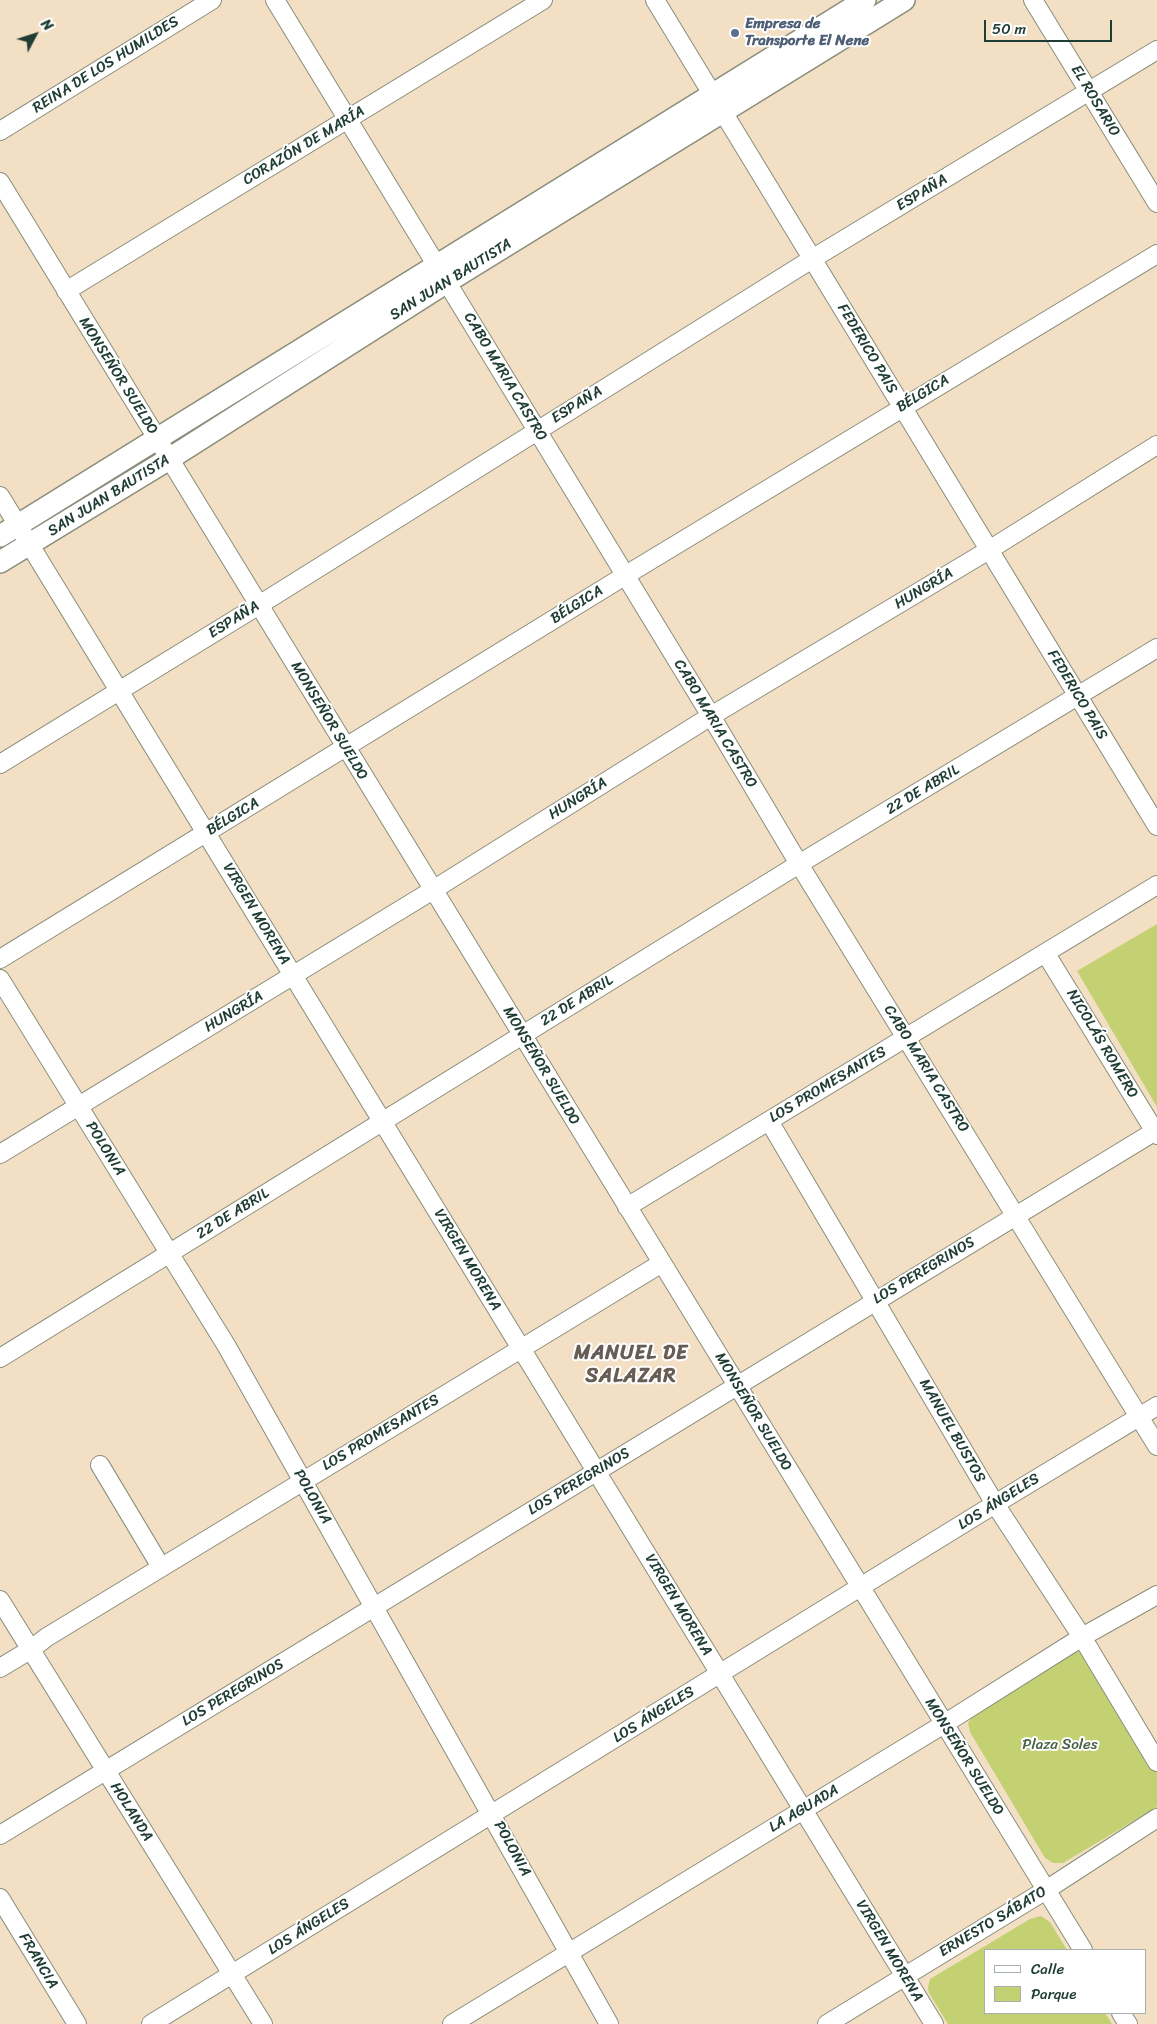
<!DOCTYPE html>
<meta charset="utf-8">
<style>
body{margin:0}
#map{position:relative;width:1157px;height:2024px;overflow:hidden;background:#f3dfc4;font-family:Sriracha,sans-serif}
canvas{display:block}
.legend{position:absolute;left:984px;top:1949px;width:162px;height:65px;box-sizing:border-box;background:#fff;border:1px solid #a5b1ae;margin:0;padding:6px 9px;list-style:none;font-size:15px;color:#1f3d34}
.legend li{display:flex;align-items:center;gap:10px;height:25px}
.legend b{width:25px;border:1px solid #a5b1ae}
.north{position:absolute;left:10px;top:10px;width:50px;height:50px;-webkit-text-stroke:4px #fff;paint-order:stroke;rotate:50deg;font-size:14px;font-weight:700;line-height:20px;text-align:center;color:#1f3d34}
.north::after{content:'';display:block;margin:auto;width:18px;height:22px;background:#1f3d34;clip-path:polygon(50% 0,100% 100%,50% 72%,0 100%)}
.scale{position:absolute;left:984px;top:20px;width:128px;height:22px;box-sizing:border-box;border:2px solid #1f3d34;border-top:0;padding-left:6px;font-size:15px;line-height:18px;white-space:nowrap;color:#1f3d34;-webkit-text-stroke:4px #fff;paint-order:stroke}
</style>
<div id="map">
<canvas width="1157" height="2024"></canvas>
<ul class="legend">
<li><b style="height:6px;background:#fff"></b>Calle</li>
<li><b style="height:14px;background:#c3d173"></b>Parque</li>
</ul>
<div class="north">N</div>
<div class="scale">50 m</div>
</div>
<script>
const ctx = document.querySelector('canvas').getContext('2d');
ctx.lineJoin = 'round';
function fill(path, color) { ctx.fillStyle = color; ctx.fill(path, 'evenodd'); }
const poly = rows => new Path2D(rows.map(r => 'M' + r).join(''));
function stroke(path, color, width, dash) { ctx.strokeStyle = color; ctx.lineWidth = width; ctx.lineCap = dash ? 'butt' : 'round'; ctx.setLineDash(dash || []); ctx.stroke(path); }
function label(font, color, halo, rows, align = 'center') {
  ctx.font = font + ' Sriracha,sans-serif'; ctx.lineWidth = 4; ctx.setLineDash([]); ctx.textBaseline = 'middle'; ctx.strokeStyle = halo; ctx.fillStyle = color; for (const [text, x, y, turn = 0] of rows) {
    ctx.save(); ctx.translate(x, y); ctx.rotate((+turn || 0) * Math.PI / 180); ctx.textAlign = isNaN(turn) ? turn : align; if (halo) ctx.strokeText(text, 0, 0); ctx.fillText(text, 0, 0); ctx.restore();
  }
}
const green = poly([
 [1157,924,1157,1107,1077,971],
 [1074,1652,1082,1652,1157,1768,1157,1807,1063,1863,1053,1863,1045,1858,970,1732,968,1723,973,1715],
 [1041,1916,1050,1922,1067,1950,986,1950,986,2013,1105,2013,1112,2024,948,2024,929,1993,928,1987,930,1979,1030,1919]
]);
const minor = poly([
 [275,0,711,716,799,864,1157,1446],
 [655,0,1157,826],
 [1033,0,1157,203],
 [0,131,212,0],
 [0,182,1083,1950],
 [66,291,543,0],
 [0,496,934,2024],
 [0,764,259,605,812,259,1157,50],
 [1046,954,1157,1135],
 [0,959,626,575,1157,254],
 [0,979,226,1345,609,2024],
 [769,1121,995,1504,1082,1637,1157,1762],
 [0,1154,433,890,711,716,989,550,1157,445],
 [627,1207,1157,885],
 [0,1358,799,864,1157,648],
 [100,1465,161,1567],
 [0,1600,263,2024],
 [0,1668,30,1650,47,1637,662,1263],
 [0,1835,1157,1130],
 [0,1898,77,2024],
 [1121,2013,1128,2024],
 [151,2024,995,1504,1157,1406],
 [452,2024,944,1724,1082,1637,1157,1595],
 [827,2024,1046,1890,1157,1818]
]);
const tertiary = poly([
 [0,536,865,0],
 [0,562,169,459,447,282,904,0]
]);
const markers = [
 [735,33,5,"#5c6f8a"]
];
const serviceNames = [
 ["Empresa de",745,24],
 ["Transporte El Nene",745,41]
];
const streetNames = [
 ["REINA DE LOS HUMILDES",106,65,-32],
 ["EL ROSARIO",1095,101,59],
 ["CORAZÓN DE MARÍA",304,146,-31],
 ["ESPAÑA",922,193,-31],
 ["SAN JUAN BAUTISTA",451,280,-32],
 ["FEDERICO PAIS",867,349,59],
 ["MONSEÑOR SUELDO",118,376,58],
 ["CABO MARIA CASTRO",505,377,59],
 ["BÉLGICA",923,394,-31],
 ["ESPAÑA",577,405,-32],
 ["SAN JUAN BAUTISTA",109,496,-32],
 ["HUNGRÍA",924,589,-31],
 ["BÉLGICA",577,605,-32],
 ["ESPAÑA",234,620,-32],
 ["FEDERICO PAIS",1077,695,59],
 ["MONSEÑOR SUELDO",329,721,59],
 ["CABO MARIA CASTRO",715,724,59],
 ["22 DE ABRIL",923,790,-31],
 ["HUNGRÍA",578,799,-32],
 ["BÉLGICA",233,817,-31],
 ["VIRGEN MORENA",256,914,59],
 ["22 DE ABRIL",577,1001,-32],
 ["HUNGRÍA",234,1012,-31],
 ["NICOLÁS ROMERO",1102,1044,59],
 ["MONSEÑOR SUELDO",541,1066,59],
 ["CABO MARIA CASTRO",926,1069,58],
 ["LOS PROMESANTES",828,1085,-31],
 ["POLONIA",105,1149,58],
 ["22 DE ABRIL",233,1214,-32],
 ["VIRGEN MORENA",467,1260,59],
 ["LOS PEREGRINOS",924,1271,-31],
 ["MONSEÑOR SUELDO",753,1412,59],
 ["MANUEL BUSTOS",952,1431,60],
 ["LOS PROMESANTES",381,1433,-31],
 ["LOS PEREGRINOS",579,1482,-31],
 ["POLONIA",312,1497,60],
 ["LOS ÁNGELES",999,1502,-32],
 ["VIRGEN MORENA",678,1605,59],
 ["LOS PEREGRINOS",233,1693,-31],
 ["LOS ÁNGELES",654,1715,-32],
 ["MONSEÑOR SUELDO",964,1757,58],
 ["LA AGUADA",804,1809,-31],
 ["HOLANDA",131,1812,58],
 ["POLONIA",512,1849,61],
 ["ERNESTO SÁBATO",993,1922,-31],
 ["LOS ÁNGELES",309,1927,-32],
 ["VIRGEN MORENA",889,1951,59],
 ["FRANCIA",38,1961,59]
];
const parkNames = [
 ["Plaza Soles",1060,1745]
];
const districtNames = [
 ["MANUEL DE",631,1354],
 ["SALAZAR",631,1377]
];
fill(green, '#c3d173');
stroke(minor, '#898e7c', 20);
stroke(tertiary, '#898e7c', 24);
stroke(minor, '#fff', 18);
stroke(tertiary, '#fff', 21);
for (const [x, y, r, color] of markers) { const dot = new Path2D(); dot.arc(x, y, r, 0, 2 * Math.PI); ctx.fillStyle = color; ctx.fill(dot); stroke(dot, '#fff', 2); }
label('bold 15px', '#4e5e75', '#fff', serviceNames, 'left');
label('15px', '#1f3d34', '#fff', streetNames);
label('15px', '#486244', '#fff', parkNames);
ctx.letterSpacing = '1px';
label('bold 20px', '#685d54', '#fff', districtNames);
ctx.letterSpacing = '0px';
</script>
